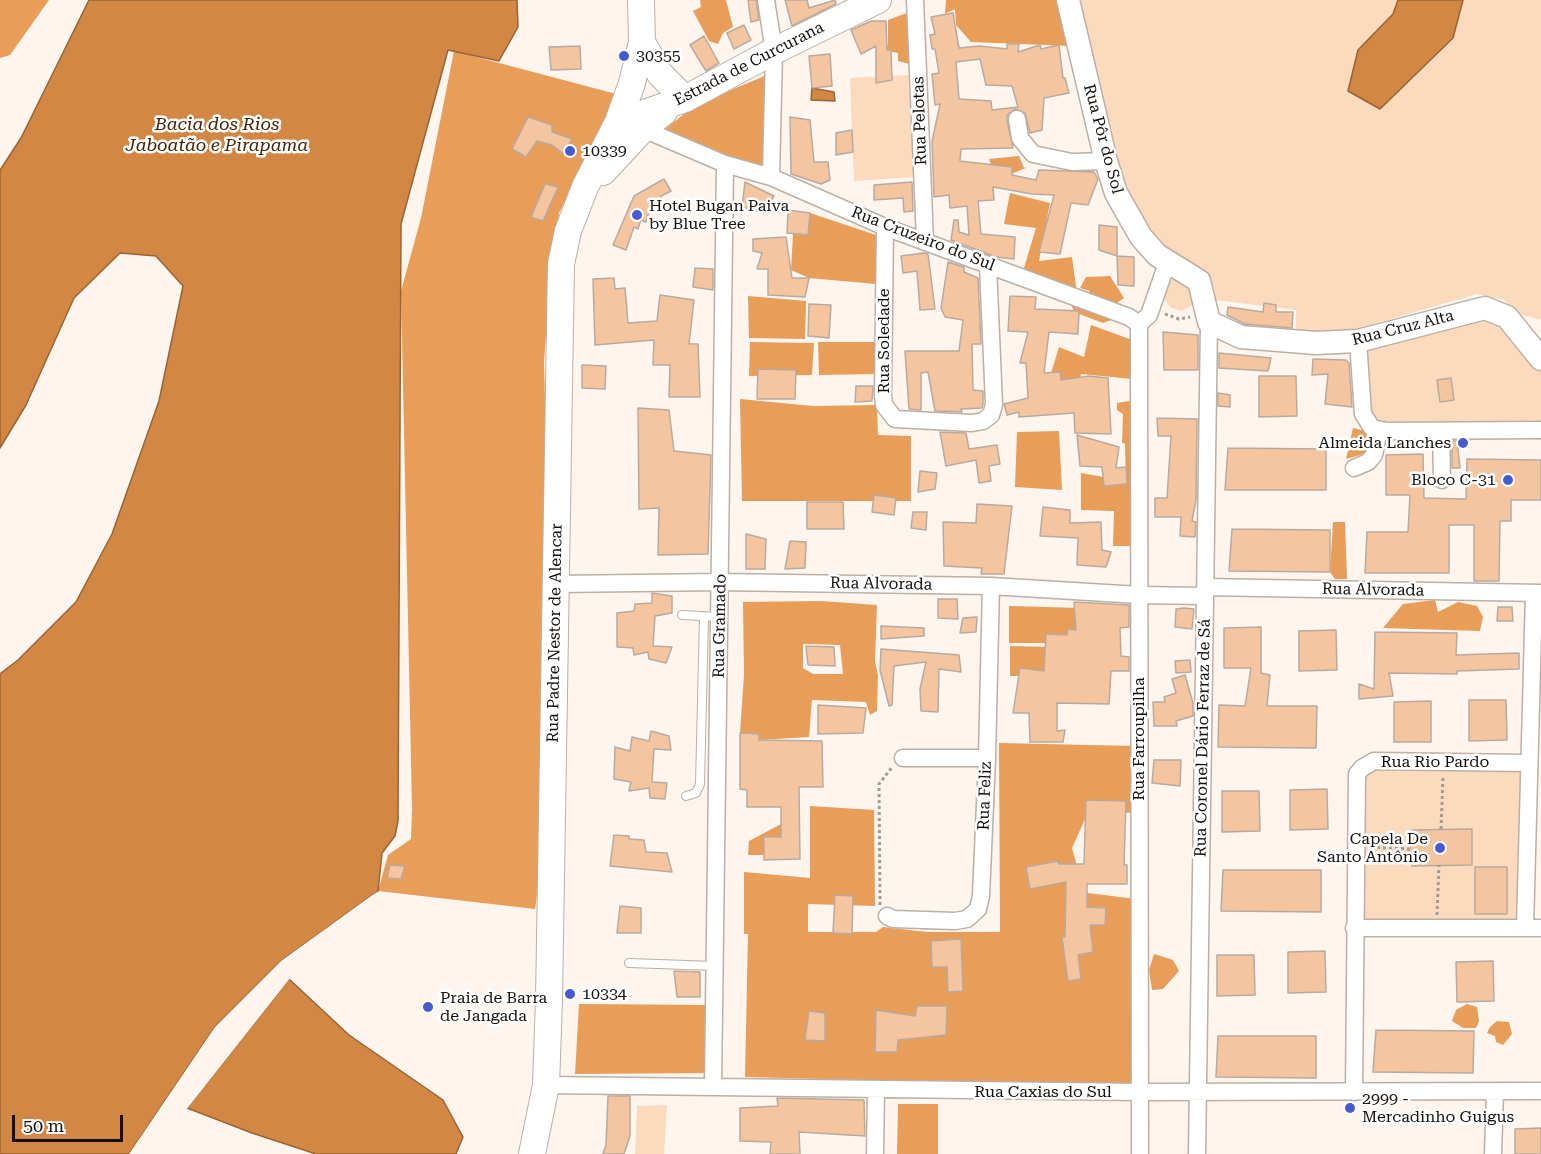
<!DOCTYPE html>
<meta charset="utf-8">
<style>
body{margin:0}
#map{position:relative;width:1541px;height:1154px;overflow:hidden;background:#fef5ee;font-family:"Roboto Serif",serif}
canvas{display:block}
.scale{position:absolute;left:12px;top:1115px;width:111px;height:27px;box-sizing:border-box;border:3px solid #140f0b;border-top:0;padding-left:8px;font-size:18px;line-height:21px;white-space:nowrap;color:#140f0b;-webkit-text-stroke:4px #fff;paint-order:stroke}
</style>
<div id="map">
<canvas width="1541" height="1154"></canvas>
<div class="scale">50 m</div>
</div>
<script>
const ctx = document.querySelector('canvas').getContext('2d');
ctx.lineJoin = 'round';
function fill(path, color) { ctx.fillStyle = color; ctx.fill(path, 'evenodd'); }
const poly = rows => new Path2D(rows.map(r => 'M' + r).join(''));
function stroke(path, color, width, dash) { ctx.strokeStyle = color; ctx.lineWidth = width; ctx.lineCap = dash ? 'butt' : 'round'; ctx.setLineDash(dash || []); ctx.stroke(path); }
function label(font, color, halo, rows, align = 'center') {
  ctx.font = font + ' "Roboto Serif",serif'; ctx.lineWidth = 5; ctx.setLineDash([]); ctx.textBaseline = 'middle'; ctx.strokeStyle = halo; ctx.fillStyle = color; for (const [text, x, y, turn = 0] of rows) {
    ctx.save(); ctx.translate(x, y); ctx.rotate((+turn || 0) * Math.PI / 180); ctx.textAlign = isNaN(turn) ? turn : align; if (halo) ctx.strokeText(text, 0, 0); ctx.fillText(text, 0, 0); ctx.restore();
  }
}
const green = poly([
 [1074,0,1541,0,1541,320,1519,314,1504,300,1477,294,1339,334,1296,332,1296,310,1215,300,1156,246,1127,203],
 [912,75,916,177,854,181,850,78],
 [1178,276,1184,276,1196,303,1182,311,1171,308,1164,299,1168,282],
 [1488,311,1541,366,1541,440,1363,431,1360,343],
 [1528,763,1525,928,1354,928,1362,768],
 [667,1105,664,1154,635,1154,637,1106]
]);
const forest = poly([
 [0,0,49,0,10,55,0,58],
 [700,0,726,0,733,27,723,33,718,44,709,41,693,11,701,7],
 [946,0,1061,0,1070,46,971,42,956,25,955,9,945,14],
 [912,11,913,65,898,61,898,53,877,49,877,47,888,45,888,20],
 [454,51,620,95,559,213,551,269,544,362,547,470,538,888,535,909,378,891,388,855,411,839,412,808,401,291,421,218],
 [767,75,768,171,663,131,695,105],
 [1019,156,1024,168,1028,167,997,180,989,159],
 [1010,193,1050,203,1039,261,1072,257,1077,294,1024,268,1036,228,1004,224],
 [810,213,879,236,876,284,809,278,791,270,793,234,808,235],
 [1110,276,1124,298,1105,312,1111,320,1103,323,1074,312,1071,304,1090,291,1080,288,1086,277],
 [748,296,806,301,805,339,749,338],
 [1091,325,1135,341,1132,379,1081,374,1077,389,1048,383,1059,347,1084,357],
 [750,342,814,343,812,375,749,376],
 [818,342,879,342,879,374,819,375],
 [740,399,813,406,877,405,878,435,911,436,911,501,742,501],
 [1135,400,1147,546,1113,546,1114,511,1081,510,1081,473,1126,481,1125,443,1122,443,1123,414,1117,410,1117,403],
 [1353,428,1374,433,1367,453,1346,459],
 [1059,431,1062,490,1015,487,1017,432],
 [1333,522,1345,522,1347,579,1335,579,1330,572],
 [1435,600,1438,612,1458,602,1477,606,1483,617,1480,631,1383,628,1403,604],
 [821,601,877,605,875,662,878,675,877,711,870,715,866,702,812,700,809,737,759,740,759,734,740,733,744,675,743,602],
 [803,644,840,645,843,674,813,674,803,668],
 [1009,606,1081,608,1076,643,1009,643],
 [1010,646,1054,647,1055,676,1010,676],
 [999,743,1135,746,1135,812,1086,817,1072,848,1081,880,1080,892,1136,899,1136,1087,745,1077,748,934,744,934,744,872,810,878,810,806,874,810,875,906,808,904,808,932,876,932,883,927,927,932,1000,932],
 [783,823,787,847,771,855,748,855,749,841],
 [1154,954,1173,960,1179,971,1163,989,1152,990,1149,970],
 [579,1004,707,1005,706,1073,575,1074],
 [1467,1004,1477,1007,1479,1021,1476,1028,1463,1028,1452,1021,1456,1010],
 [1497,1021,1509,1022,1512,1034,1503,1045,1496,1042,1495,1036,1487,1033,1490,1027],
 [898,1104,938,1104,938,1154,897,1154]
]);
const water = poly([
 [89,0,517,0,518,27,499,61,448,50,401,224,398,821,395,836,382,853,378,891,281,961,215,1027,129,1154,0,1154,0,674,18,660,76,602,112,534,159,401,183,286,156,256,120,253,74,298,26,405,0,448,0,170,21,138,89,0],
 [1398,0,1463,0,1453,38,1380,109,1348,91,1358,50,1393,14,1398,0],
 [812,88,834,92,835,101,811,100,812,88],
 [289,979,349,1035,443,1100,463,1137,456,1154,316,1154,252,1133,187,1108,289,979]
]);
const pier = poly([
 [378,891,364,905,283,964,217,1029,132,1154,129,1154,215,1027,281,961],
 [287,977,291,977,186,1110,185,1106]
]);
const building = poly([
 [748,0,756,0,759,20,751,22,748,0],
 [785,0,807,0,809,8,835,0,836,4,792,26,785,0],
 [953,13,959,48,980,46,1007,49,1007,44,1019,44,1018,52,1040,45,1041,49,1059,45,1063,78,1065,78,1069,93,1044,98,1042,130,1030,133,1025,113,1015,109,1007,115,1007,120,1013,148,961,149,960,161,1012,167,1012,175,1036,180,1039,170,1094,172,1098,179,1088,205,1071,203,1060,254,1039,252,1054,195,1032,194,993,187,994,200,978,201,981,234,1015,237,1014,259,996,257,951,240,954,220,958,220,959,232,969,235,967,206,950,208,949,195,934,197,932,142,940,104,935,105,932,74,939,73,935,49,932,49,930,35,935,34,931,17,953,13],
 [980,59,986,85,1012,86,1018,107,992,110,991,101,959,99,956,62,980,59],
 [871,21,886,21,887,50,891,50,892,80,876,83,876,46,861,54,851,30,871,21],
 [744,25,751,40,734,49,727,33,744,25],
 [704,36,719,63,706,71,690,45,704,36],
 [580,46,581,69,551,70,549,47,580,46],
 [830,54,832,86,812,88,809,56,830,54],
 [528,117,552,125,552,132,572,139,564,154,552,145,537,141,526,157,512,149,528,117],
 [790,117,810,120,814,162,828,162,830,180,821,184,791,174,790,117],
 [852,130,853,152,836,155,836,133,852,130],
 [664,179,671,191,661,196,663,201,650,209,646,222,641,220,638,229,634,227,626,250,613,245,634,196,664,179],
 [745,182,774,196,764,213,742,207,745,182],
 [912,182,913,211,904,212,903,198,874,200,874,185,912,182],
 [545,184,558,187,543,221,531,217,545,184],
 [788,210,810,213,808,235,787,233,788,210],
 [1099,225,1117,227,1117,256,1099,250,1099,225],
 [786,237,792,278,809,278,805,297,768,295,768,269,757,269,762,253,753,251,753,239,786,237],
 [924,253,928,254,935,309,920,310,917,271,903,273,901,256,924,253],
 [1117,256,1134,257,1134,286,1118,285,1117,256],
 [948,262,964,267,964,272,978,278,981,344,972,344,973,390,983,391,983,404,982,408,961,409,962,412,935,411,928,372,921,373,921,410,909,409,905,351,959,351,963,320,945,317,941,308,948,262],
 [695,268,713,269,713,290,693,287,695,268],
 [614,278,615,289,625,288,628,323,657,321,660,295,694,300,689,344,698,344,700,397,669,397,670,365,653,365,654,340,595,345,593,279,614,278],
 [1010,296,1036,297,1035,309,1079,311,1078,334,1049,332,1044,373,1060,372,1061,380,1089,376,1108,378,1111,434,1075,433,1074,413,1019,417,1019,412,1007,415,1004,404,1028,398,1026,363,1020,363,1028,332,1008,331,1010,296],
 [1264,303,1276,305,1276,312,1293,312,1292,328,1245,324,1227,315,1228,307,1263,312,1264,303],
 [809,304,831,305,829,338,808,336,809,304],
 [1163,332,1198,335,1198,370,1164,370,1163,332],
 [1219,353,1271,358,1268,371,1219,368,1219,353],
 [1313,359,1346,360,1349,363,1352,407,1325,404,1328,374,1312,375,1313,359],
 [582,365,606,366,605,389,582,388,582,365],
 [758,369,796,370,795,399,757,399,758,369],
 [1259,376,1296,376,1297,416,1259,417,1259,376],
 [1451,378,1454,400,1440,402,1437,380,1451,378],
 [856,386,873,386,872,401,855,402,856,386],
 [1218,393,1230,395,1230,407,1218,406,1218,393],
 [638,408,669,410,674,451,711,455,708,554,658,555,659,508,639,509,638,408],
 [1157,418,1197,419,1196,500,1192,521,1196,522,1195,537,1180,536,1181,517,1155,517,1155,498,1167,498,1171,436,1158,436,1157,418],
 [940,432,966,433,969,449,997,445,1000,464,989,466,991,481,979,483,976,460,946,466,940,432],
 [1077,435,1119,447,1116,468,1126,467,1127,484,1104,486,1102,467,1080,466,1077,435],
 [1452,441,1457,441,1460,468,1452,468,1452,441],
 [1228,448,1326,449,1326,490,1225,490,1228,448],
 [1423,454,1424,498,1466,499,1467,459,1541,460,1541,500,1511,500,1511,521,1500,521,1499,581,1474,581,1474,525,1449,525,1449,573,1365,573,1367,532,1408,532,1410,495,1386,495,1386,455,1423,454],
 [920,471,937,473,935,489,918,492,920,471],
 [874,495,896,498,894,515,872,512,874,495],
 [807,502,843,502,844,529,807,529,807,502],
 [977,504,1012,506,1004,574,981,574,982,568,944,566,943,522,976,523,977,504],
 [1043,507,1070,510,1070,523,1101,522,1102,550,1111,552,1106,567,1077,565,1078,538,1040,536,1043,507],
 [913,512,927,512,926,530,911,528,913,512],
 [1232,529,1330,530,1330,572,1229,571,1232,529],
 [746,534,766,539,765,569,746,569,746,534],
 [790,541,806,542,805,568,785,569,790,541],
 [652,593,672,596,672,613,655,616,653,646,672,647,666,663,649,659,648,652,634,655,633,648,617,647,617,613,634,611,635,604,652,603,652,593],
 [938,599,957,599,958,619,938,618,938,599],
 [1074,602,1129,605,1129,627,1120,628,1121,656,1129,657,1129,671,1111,671,1109,704,1057,703,1057,731,1065,730,1063,742,1030,742,1029,713,1013,713,1020,668,1044,671,1046,634,1067,635,1068,629,1076,630,1074,602],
 [1498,607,1512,607,1513,621,1497,621,1498,607],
 [1184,608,1194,609,1192,629,1175,627,1176,609,1184,608],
 [977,617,976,632,960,633,963,618,977,617],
 [881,626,924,628,924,636,881,639,881,626],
 [1261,627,1261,673,1270,675,1267,706,1317,706,1316,748,1218,747,1219,705,1245,706,1251,668,1224,668,1224,628,1261,627],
 [1336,630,1337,670,1299,671,1299,631,1336,630],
 [1375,632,1457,633,1456,655,1519,653,1519,669,1457,671,1457,674,1389,673,1393,696,1359,699,1359,684,1374,689,1375,632],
 [806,646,834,647,835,666,808,665,806,646],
 [881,649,959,655,961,672,939,669,938,712,921,711,920,689,926,662,894,666,892,705,889,706,880,670,881,649],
 [1190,660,1191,672,1176,673,1175,661,1190,660],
 [1185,675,1193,703,1193,716,1176,721,1177,726,1154,726,1153,702,1165,702,1164,697,1176,693,1172,679,1185,675],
 [1469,700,1506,700,1507,740,1469,741,1469,700],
 [1431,701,1431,742,1394,742,1394,702,1431,701],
 [818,705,866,708,863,733,818,734,818,705],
 [651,731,669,736,671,750,654,749,652,782,667,783,665,799,650,798,649,788,629,791,631,782,614,779,615,747,630,751,632,737,649,741,651,731],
 [740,733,759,734,759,740,822,741,823,787,799,787,800,859,764,860,764,837,781,837,781,807,747,807,747,790,740,789,740,733],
 [1154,760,1181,760,1180,786,1152,783,1154,760],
 [1327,789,1328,829,1290,830,1290,790,1327,789],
 [1222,791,1259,791,1260,831,1222,832,1222,791],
 [1086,800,1126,801,1124,865,1127,865,1127,884,1087,884,1087,907,1106,908,1105,925,1090,925,1093,952,1078,955,1081,979,1068,981,1062,937,1065,937,1066,882,1030,889,1026,867,1058,861,1059,864,1084,864,1086,800],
 [1472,829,1472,865,1412,866,1412,857,1408,853,1412,843,1412,830,1472,829],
 [614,835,629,836,629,839,644,840,646,852,667,853,672,872,610,866,614,835],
 [390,865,405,866,401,879,387,878,390,865],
 [1475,867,1507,867,1507,914,1475,914,1475,867],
 [1223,870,1321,870,1321,912,1221,911,1223,870],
 [835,895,853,896,852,934,833,933,835,895],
 [620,906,641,908,641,933,617,933,620,906],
 [961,939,963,991,948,992,947,967,932,967,931,941,961,939],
 [1325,951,1326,992,1288,993,1288,952,1325,951],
 [1217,955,1254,955,1255,995,1217,996,1217,955],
 [1493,961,1494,1001,1457,1002,1456,962,1493,961],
 [674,971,700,972,700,997,677,997,674,971],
 [917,1006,947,1006,946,1035,898,1040,897,1052,875,1052,876,1010,915,1016,917,1006],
 [809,1011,825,1013,825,1041,805,1040,809,1011],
 [1376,1030,1474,1031,1473,1073,1373,1072,1376,1030],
 [1218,1036,1316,1036,1316,1078,1216,1077,1218,1036],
 [608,1096,630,1096,630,1136,624,1154,603,1154,606,1145,608,1096],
 [777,1098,864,1100,865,1136,799,1132,800,1154,770,1154,771,1142,740,1141,740,1108,778,1106,777,1098],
 [1541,1128,1541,1154,1515,1154,1515,1129,1541,1128]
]);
const path = poly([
 [1165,314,1179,319,1190,317],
 [1441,829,1443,777],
 [1371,847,1409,849],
 [880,905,879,784,893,766],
 [1437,915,1439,865]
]);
const service = poly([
 [682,615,720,617],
 [686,796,696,793,700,784,704,617],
 [629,963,715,966]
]);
const minor = poly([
 [766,0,774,51,771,177],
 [915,0,925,241],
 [1017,119,1020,138,1033,154,1072,162,1106,161],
 [643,129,725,164,771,177,885,227,1129,317,1139,324,1149,315,1167,263],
 [885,227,883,394,884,405,895,419,972,423,983,421,991,415,994,405,988,265],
 [1139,324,1140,1154],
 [1358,341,1363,414,1372,428,1387,431,1541,430],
 [1441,431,1442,480],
 [1354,468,1368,462,1374,455,1379,430],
 [556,584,720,582,991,586,1139,595,1205,596],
 [1205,587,1541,593],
 [903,758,987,758],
 [887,916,893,919,955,921,967,919,978,909,981,896,987,758,991,586],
 [1354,928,1541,928],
 [1525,928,1534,593],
 [546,1085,1140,1092,1541,1091],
 [713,1087,725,164],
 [1354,1092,1357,774,1362,768,1374,761,1528,763],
 [875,1154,876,1090],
 [1197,1154,1209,322],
 [1493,1154,1495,1092]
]);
const secondary = poly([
 [1068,0,1106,161,1116,193,1141,237,1157,255,1199,281,1209,322,1241,337,1316,343,1358,341,1485,308,1507,317,1541,359]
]);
const primary = poly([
 [641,0,642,42,660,74,685,99],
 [618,122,685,99,774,51,878,0],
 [603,172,643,129,664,112],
 [532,1154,546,1085,549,1000,561,264,568,231,585,187,618,122,632,83,642,42]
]);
const markers = [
 [624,56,6,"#465bcf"],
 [570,151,6,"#465bcf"],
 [637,215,6,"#465bcf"],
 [1463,443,6,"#465bcf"],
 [1508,480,6,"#465bcf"],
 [1440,848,6,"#465bcf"],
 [570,994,6,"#465bcf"],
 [428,1007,6,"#465bcf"],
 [1350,1108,6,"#465bcf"]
];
const poiNames = [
 ["30355",636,56],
 ["10339",582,151],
 ["Hotel Bugan Paiva",649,206],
 ["by Blue Tree",649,224],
 ["Almeida Lanches",1451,443,"right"],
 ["Bloco C-31",1496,480,"right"],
 ["Capela De",1428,839,"right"],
 ["Santo Antônio",1428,857,"right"],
 ["10334",582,994],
 ["Praia de Barra",440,998],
 ["de Jangada",440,1016],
 ["2999 -",1362,1099],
 ["Mercadinho Guigus",1362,1117]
];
const streetNames = [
 ["Estrada de Curcurana",749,64,-27],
 ["Rua Pelotas",920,121,-92],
 ["Rua Pôr do Sol",1103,139,75],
 ["Rua Cruzeiro do Sul",923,239,21],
 ["Rua Cruz Alta",1403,328,-14],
 ["Rua Soledade",884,341,-90],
 ["Rua Alvorada",881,584,1],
 ["Rua Alvorada",1373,590,1],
 ["Rua Gramado",720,626,-89],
 ["Rua Padre Nestor de Alencar",555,633,-89],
 ["Rua Coronel Dário Ferraz de Sá",1203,738,-89],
 ["Rua Farroupilha",1139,739,-90],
 ["Rua Rio Pardo",1435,762],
 ["Rua Feliz",985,796,-88],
 ["Rua Caxias do Sul",1043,1092]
];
const waterNames = [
 ["Bacia dos Rios",217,125],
 ["Jaboatão e Pirapama",217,146]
];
fill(green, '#fbdabe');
fill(forest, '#e89d59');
fill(water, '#d28844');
stroke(water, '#996433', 1.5);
fill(pier, '#fef5ee');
fill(building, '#f4c59e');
stroke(building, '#b8aaa0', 1.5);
stroke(service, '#bcafa4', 10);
stroke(minor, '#bcafa4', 19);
stroke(secondary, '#bcafa4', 25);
stroke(primary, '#bcafa4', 28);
stroke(path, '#a39b95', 3, [3, 3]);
stroke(service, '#fff', 8);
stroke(minor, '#fff', 16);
stroke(secondary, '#fff', 22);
stroke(primary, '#fff', 26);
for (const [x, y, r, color] of markers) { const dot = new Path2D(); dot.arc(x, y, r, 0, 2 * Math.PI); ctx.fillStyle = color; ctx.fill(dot); stroke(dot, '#fff', 2); }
label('16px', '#140f0b', '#fff', poiNames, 'left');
label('16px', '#140f0b', '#fff', streetNames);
label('italic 18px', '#422406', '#fff', waterNames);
</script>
